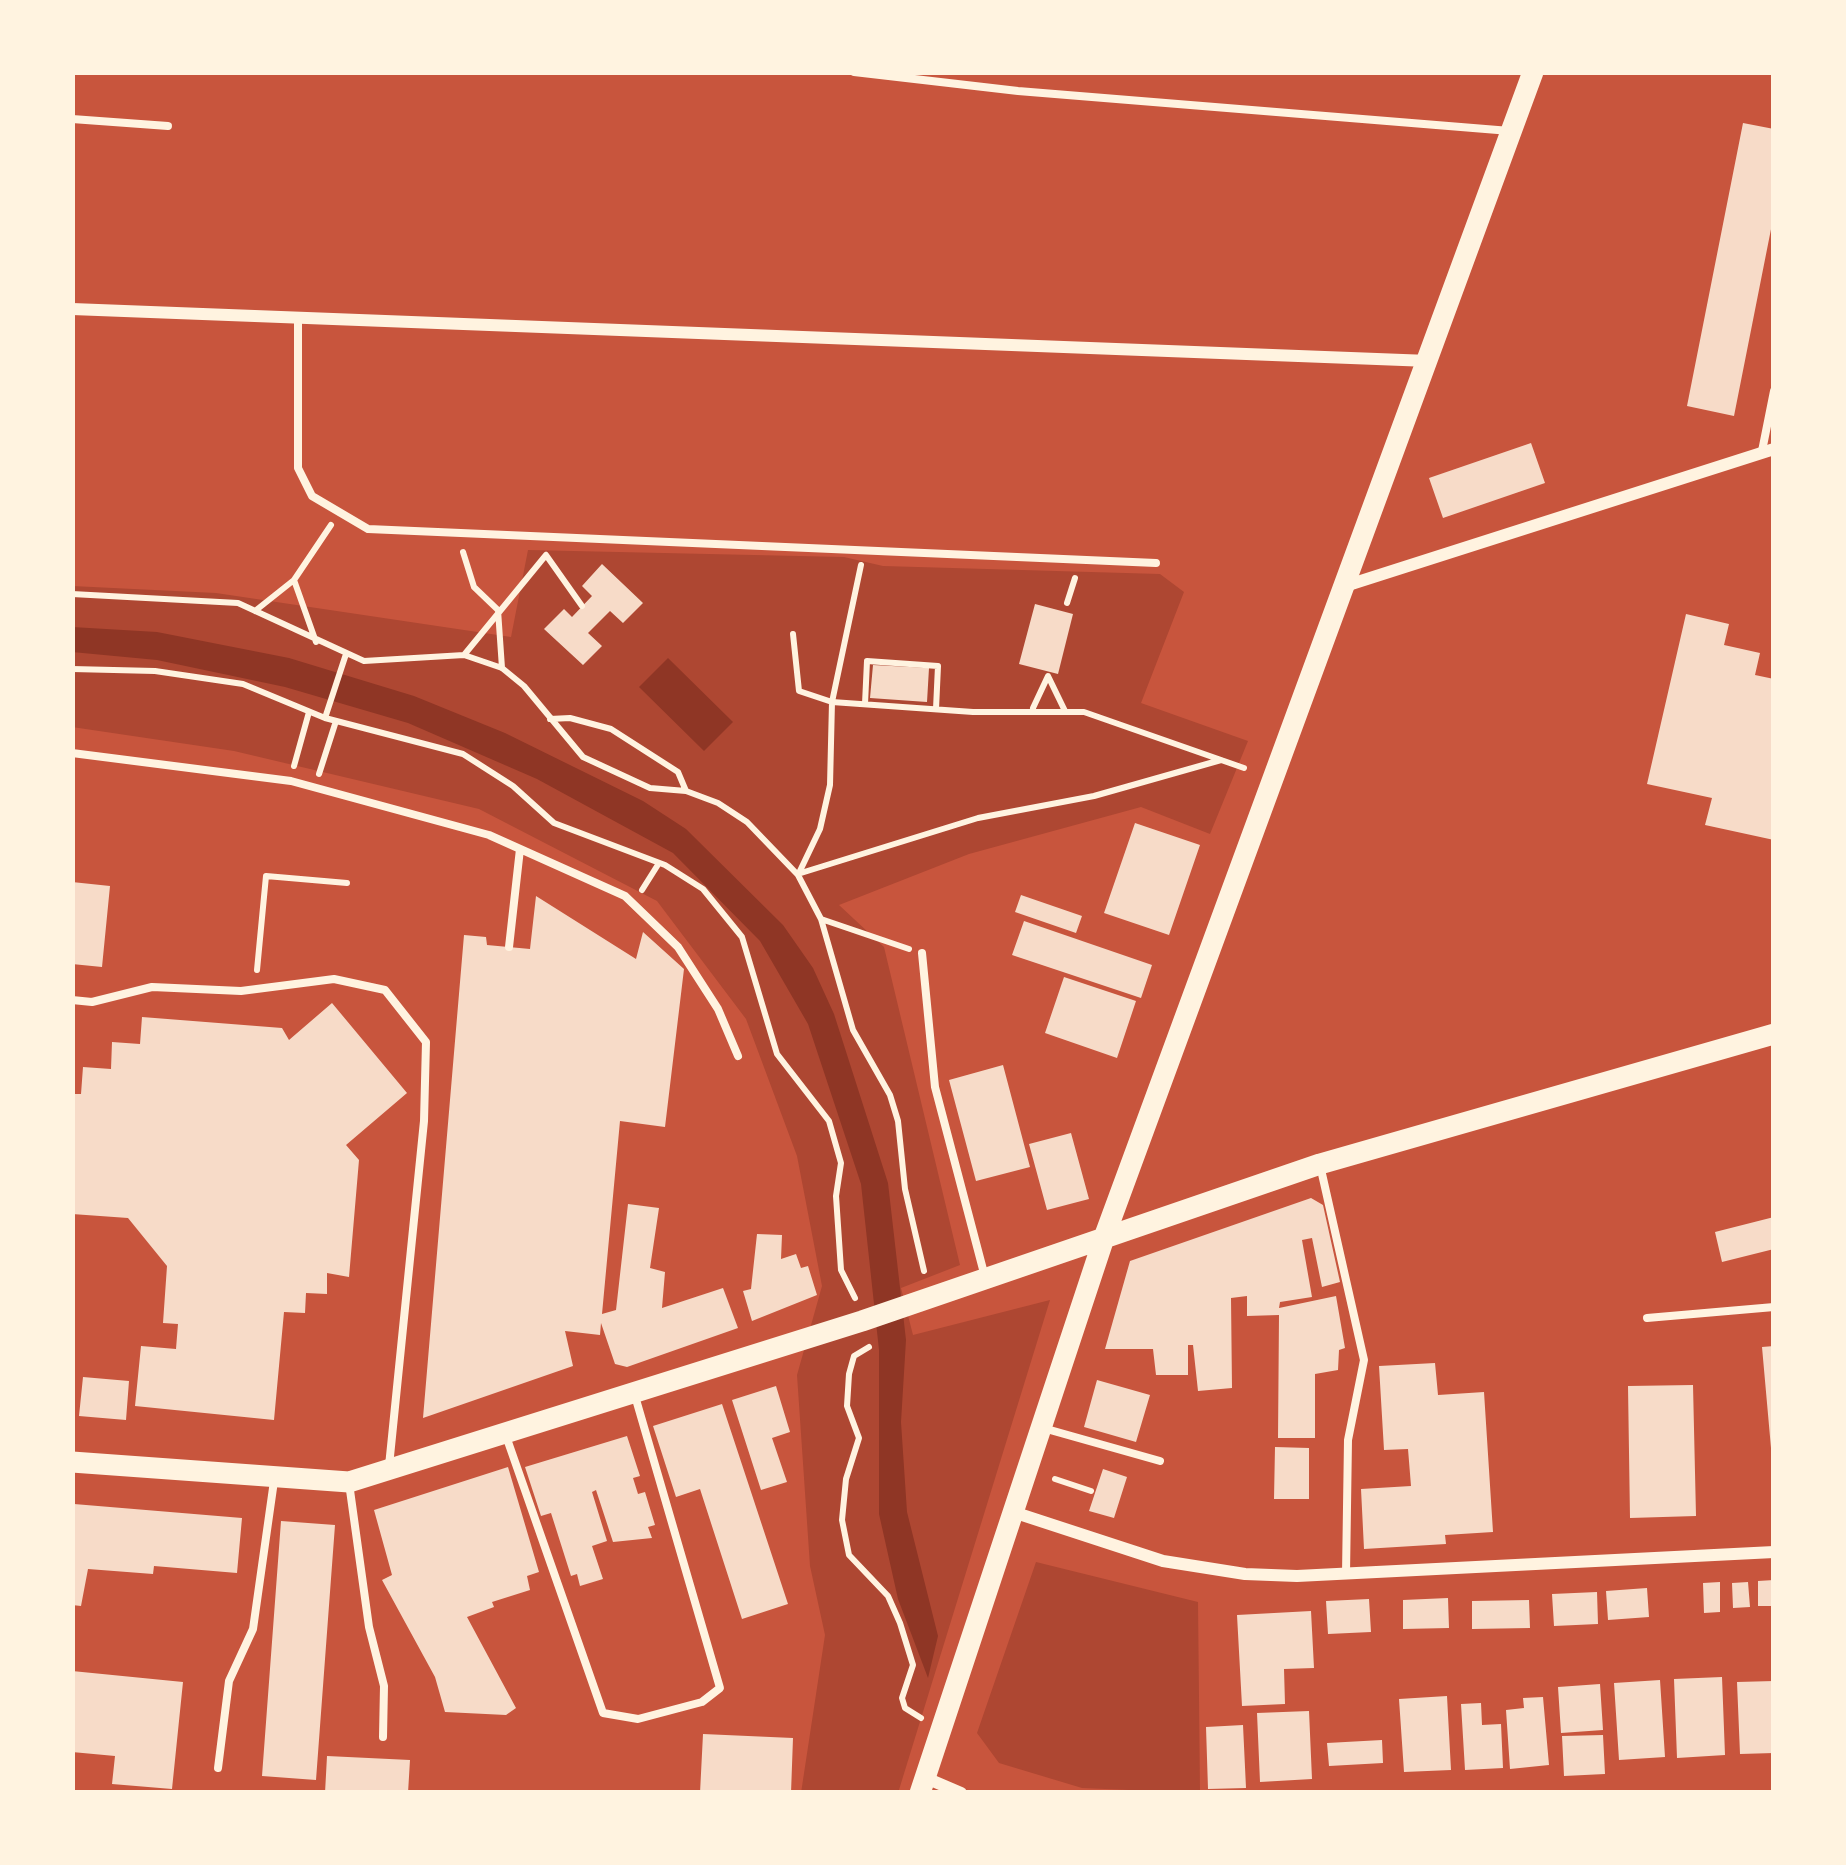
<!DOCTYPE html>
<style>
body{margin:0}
#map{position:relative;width:1846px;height:1865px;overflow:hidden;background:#c8553d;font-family:"Golos Text",sans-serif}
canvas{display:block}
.frame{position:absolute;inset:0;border:75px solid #fff3e0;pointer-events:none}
</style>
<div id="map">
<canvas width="1846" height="1865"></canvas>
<div class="frame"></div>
</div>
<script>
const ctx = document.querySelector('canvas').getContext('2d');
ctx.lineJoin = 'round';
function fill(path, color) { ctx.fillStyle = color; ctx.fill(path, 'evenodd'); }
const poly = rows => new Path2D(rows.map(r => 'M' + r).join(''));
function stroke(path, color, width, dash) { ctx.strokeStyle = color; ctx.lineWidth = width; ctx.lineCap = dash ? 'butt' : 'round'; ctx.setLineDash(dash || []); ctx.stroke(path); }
const green = poly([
 [528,550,844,557,883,566,1160,574,1184,592,1141,703,1248,741,1210,834,1141,807,969,854,839,905,884,947,960,1265,901,1288,913,1335,1050,1300,898,1793,801,1793,825,1635,810,1566,797,1375,822,1286,797,1156,746,1019,657,901,479,809,234,751,72,727,72,586,216,593,511,637],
 [1036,1562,1198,1602,1200,1793,1082,1788,999,1763,977,1733]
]);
const water = poly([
 [72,627,157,632,289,658,414,696,505,733,643,801,686,829,783,925,813,968,834,1014,888,1183,906,1340,901,1422,907,1512,938,1636,928,1678,898,1599,879,1514,879,1350,861,1184,808,1024,760,941,673,853,537,779,408,723,285,687,157,660,72,652],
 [668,658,733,722,704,751,639,687]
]);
const building = poly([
 [1743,123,1774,129,1774,214,1734,416,1687,406],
 [1531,443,1545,483,1443,518,1429,478],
 [602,564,643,603,623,623,610,611,588,633,602,646,583,665,544,629,564,609,572,617,592,596,582,586],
 [1035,604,1073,614,1058,674,1019,664],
 [1686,614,1729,624,1724,645,1760,653,1755,675,1774,679,1774,840,1705,825,1712,798,1647,784],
 [873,665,929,668,927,702,870,698],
 [1135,823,1200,845,1169,935,1104,913],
 [72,882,110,886,102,967,72,964],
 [1021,895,1082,916,1076,933,1015,912],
 [536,896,636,959,643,932,684,969,665,1127,620,1121,602,1314,616,1310,628,1204,659,1208,650,1268,665,1272,662,1308,723,1288,738,1328,627,1367,615,1364,601,1323,600,1335,565,1331,573,1366,423,1418,464,935,486,937,487,945,530,949],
 [1024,921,1152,965,1141,998,1012,955],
 [1064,977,1136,1001,1117,1058,1045,1033],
 [332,1003,407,1093,346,1145,359,1160,349,1277,327,1273,327,1294,306,1293,305,1313,284,1312,274,1420,135,1406,141,1346,176,1349,178,1324,163,1323,167,1266,128,1218,72,1214,72,1094,81,1094,83,1067,111,1069,112,1042,140,1044,142,1017,282,1028,289,1040],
 [1003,1065,1030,1167,976,1181,949,1080],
 [1071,1133,1089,1199,1047,1210,1029,1144],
 [1311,1198,1323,1205,1340,1282,1322,1287,1312,1238,1302,1240,1312,1297,1280,1302,1279,1308,1336,1296,1345,1348,1339,1350,1338,1370,1315,1374,1315,1438,1278,1438,1279,1315,1247,1316,1247,1296,1231,1298,1232,1388,1198,1391,1193,1345,1188,1345,1188,1375,1156,1375,1153,1349,1105,1349,1130,1261],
 [1774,1217,1774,1249,1722,1262,1715,1232],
 [757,1234,782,1235,781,1259,796,1254,801,1268,808,1266,817,1295,752,1321,743,1291,751,1289],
 [1774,1346,1774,1448,1771,1448,1762,1347],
 [1435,1363,1438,1395,1484,1392,1493,1532,1445,1535,1446,1544,1364,1549,1361,1489,1411,1486,1408,1449,1384,1450,1379,1366],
 [83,1377,129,1381,126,1420,79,1416],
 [1097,1380,1150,1395,1136,1442,1084,1427],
 [1693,1385,1696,1516,1630,1518,1628,1386],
 [776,1386,790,1432,772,1438,787,1482,761,1490,732,1400],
 [722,1404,788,1604,742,1619,700,1489,676,1497,653,1426],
 [627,1436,640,1476,633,1478,638,1494,645,1492,655,1525,648,1527,652,1538,613,1542,596,1490,592,1492,607,1541,592,1546,603,1579,580,1586,577,1574,571,1576,551,1513,541,1516,525,1467],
 [1275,1447,1309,1448,1309,1499,1274,1499],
 [508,1467,539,1572,527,1576,530,1590,492,1602,494,1607,467,1617,516,1708,506,1715,445,1712,435,1677,382,1580,392,1575,374,1510],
 [1103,1469,1127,1477,1114,1518,1089,1511],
 [74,1504,242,1518,237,1573,154,1566,153,1574,88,1569,81,1606,72,1605],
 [281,1521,335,1525,316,1780,262,1776],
 [1774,1580,1774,1606,1758,1606,1758,1581],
 [1720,1582,1720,1612,1704,1613,1703,1583],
 [1748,1582,1750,1607,1733,1608,1732,1583],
 [1647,1588,1649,1617,1608,1620,1606,1591],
 [1597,1592,1598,1624,1554,1626,1552,1594],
 [1448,1598,1449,1628,1403,1629,1403,1600],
 [1369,1599,1371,1632,1328,1634,1326,1601],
 [1529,1600,1530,1628,1472,1629,1472,1601],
 [1311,1611,1314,1668,1284,1669,1285,1704,1242,1706,1237,1615],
 [72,1671,183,1682,172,1789,112,1784,115,1756,72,1752],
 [1722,1677,1725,1755,1677,1758,1674,1679],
 [1660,1680,1665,1757,1619,1760,1614,1683],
 [1774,1681,1774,1753,1740,1754,1737,1682],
 [1600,1684,1603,1730,1561,1733,1558,1687],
 [1447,1696,1451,1770,1404,1772,1399,1699],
 [1543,1697,1549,1765,1510,1769,1506,1710,1524,1708,1523,1698],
 [1481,1703,1482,1725,1501,1724,1503,1768,1465,1770,1461,1704],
 [1309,1711,1312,1779,1260,1782,1257,1713],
 [1243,1725,1246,1788,1208,1789,1206,1727],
 [703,1734,793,1738,791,1793,700,1793],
 [1603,1735,1605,1774,1564,1776,1562,1736],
 [1382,1740,1383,1763,1329,1766,1327,1743],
 [327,1756,410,1760,408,1793,325,1793]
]);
const path = poly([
 [463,552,474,587,498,610,502,668],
 [546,555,582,606],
 [294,580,316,642],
 [72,594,238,603,364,661,464,655,502,668,524,686,583,757,650,788,686,791,718,803,747,822,798,875,821,919,853,1030,890,1095,898,1121,905,1189,924,1271],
 [1067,603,1075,578],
 [255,611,294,580,331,525],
 [793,634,799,691,832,702,861,565],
 [464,655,546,555],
 [72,669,155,671,243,684,325,718,463,754,513,786,554,823,665,865,703,889,742,937,777,1054,829,1121,841,1163,836,1196,841,1270,855,1298],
 [865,704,867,661,938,666,936,709],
 [1033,708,1048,676,1065,711],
 [325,718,346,654],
 [550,719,570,718,611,729,678,772,686,791],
 [294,766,309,712],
 [319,774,336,721],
 [801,873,978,818,1094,796,1221,760],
 [798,875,820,829,830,785,832,702,973,712,1084,712,1244,768],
 [642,890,659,863],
 [821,919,909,949],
 [257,970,266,876,347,883],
 [869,1347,854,1356,849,1374,847,1406,859,1438,846,1479,842,1520,849,1555,888,1596,900,1623,913,1665,902,1698,905,1708,921,1718],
 [1055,1479,1091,1491]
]);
const service = poly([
 [854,72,1018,91,1510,131],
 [72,119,168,126],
 [298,318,298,468,312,496,368,529,1156,563],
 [1762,451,1774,391],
 [72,753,291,781,489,835,625,896,678,947,718,1009,738,1056],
 [509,947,520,849],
 [922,953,935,1087,985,1277],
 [72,1000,92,1002,152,987,241,991,334,979,385,990,426,1042,424,1121,389,1466],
 [1320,1165,1364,1360,1348,1440,1346,1574],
 [1647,1318,1774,1307],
 [1043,1428,1160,1461],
 [506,1436,603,1713,638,1719,702,1702,720,1688,635,1396],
 [349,1483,369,1627,384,1686,383,1737],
 [218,1768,229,1681,253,1629,274,1481]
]);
const minor = poly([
 [72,309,1429,361],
 [1342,587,1774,449],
 [1013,1512,1163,1561,1245,1574,1297,1576,1774,1552],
 [926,1778,961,1793]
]);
const primary = poly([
 [72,1462,349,1482,862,1321,1320,1164,1774,1034],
 [920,1793,1105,1235,1533,72]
]);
fill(green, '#ae4732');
fill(water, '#8f3625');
fill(building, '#f7dbc8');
stroke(path, '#fff3e0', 6);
stroke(service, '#fff3e0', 8);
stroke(minor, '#fff3e0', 12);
stroke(primary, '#fff3e0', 21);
</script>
